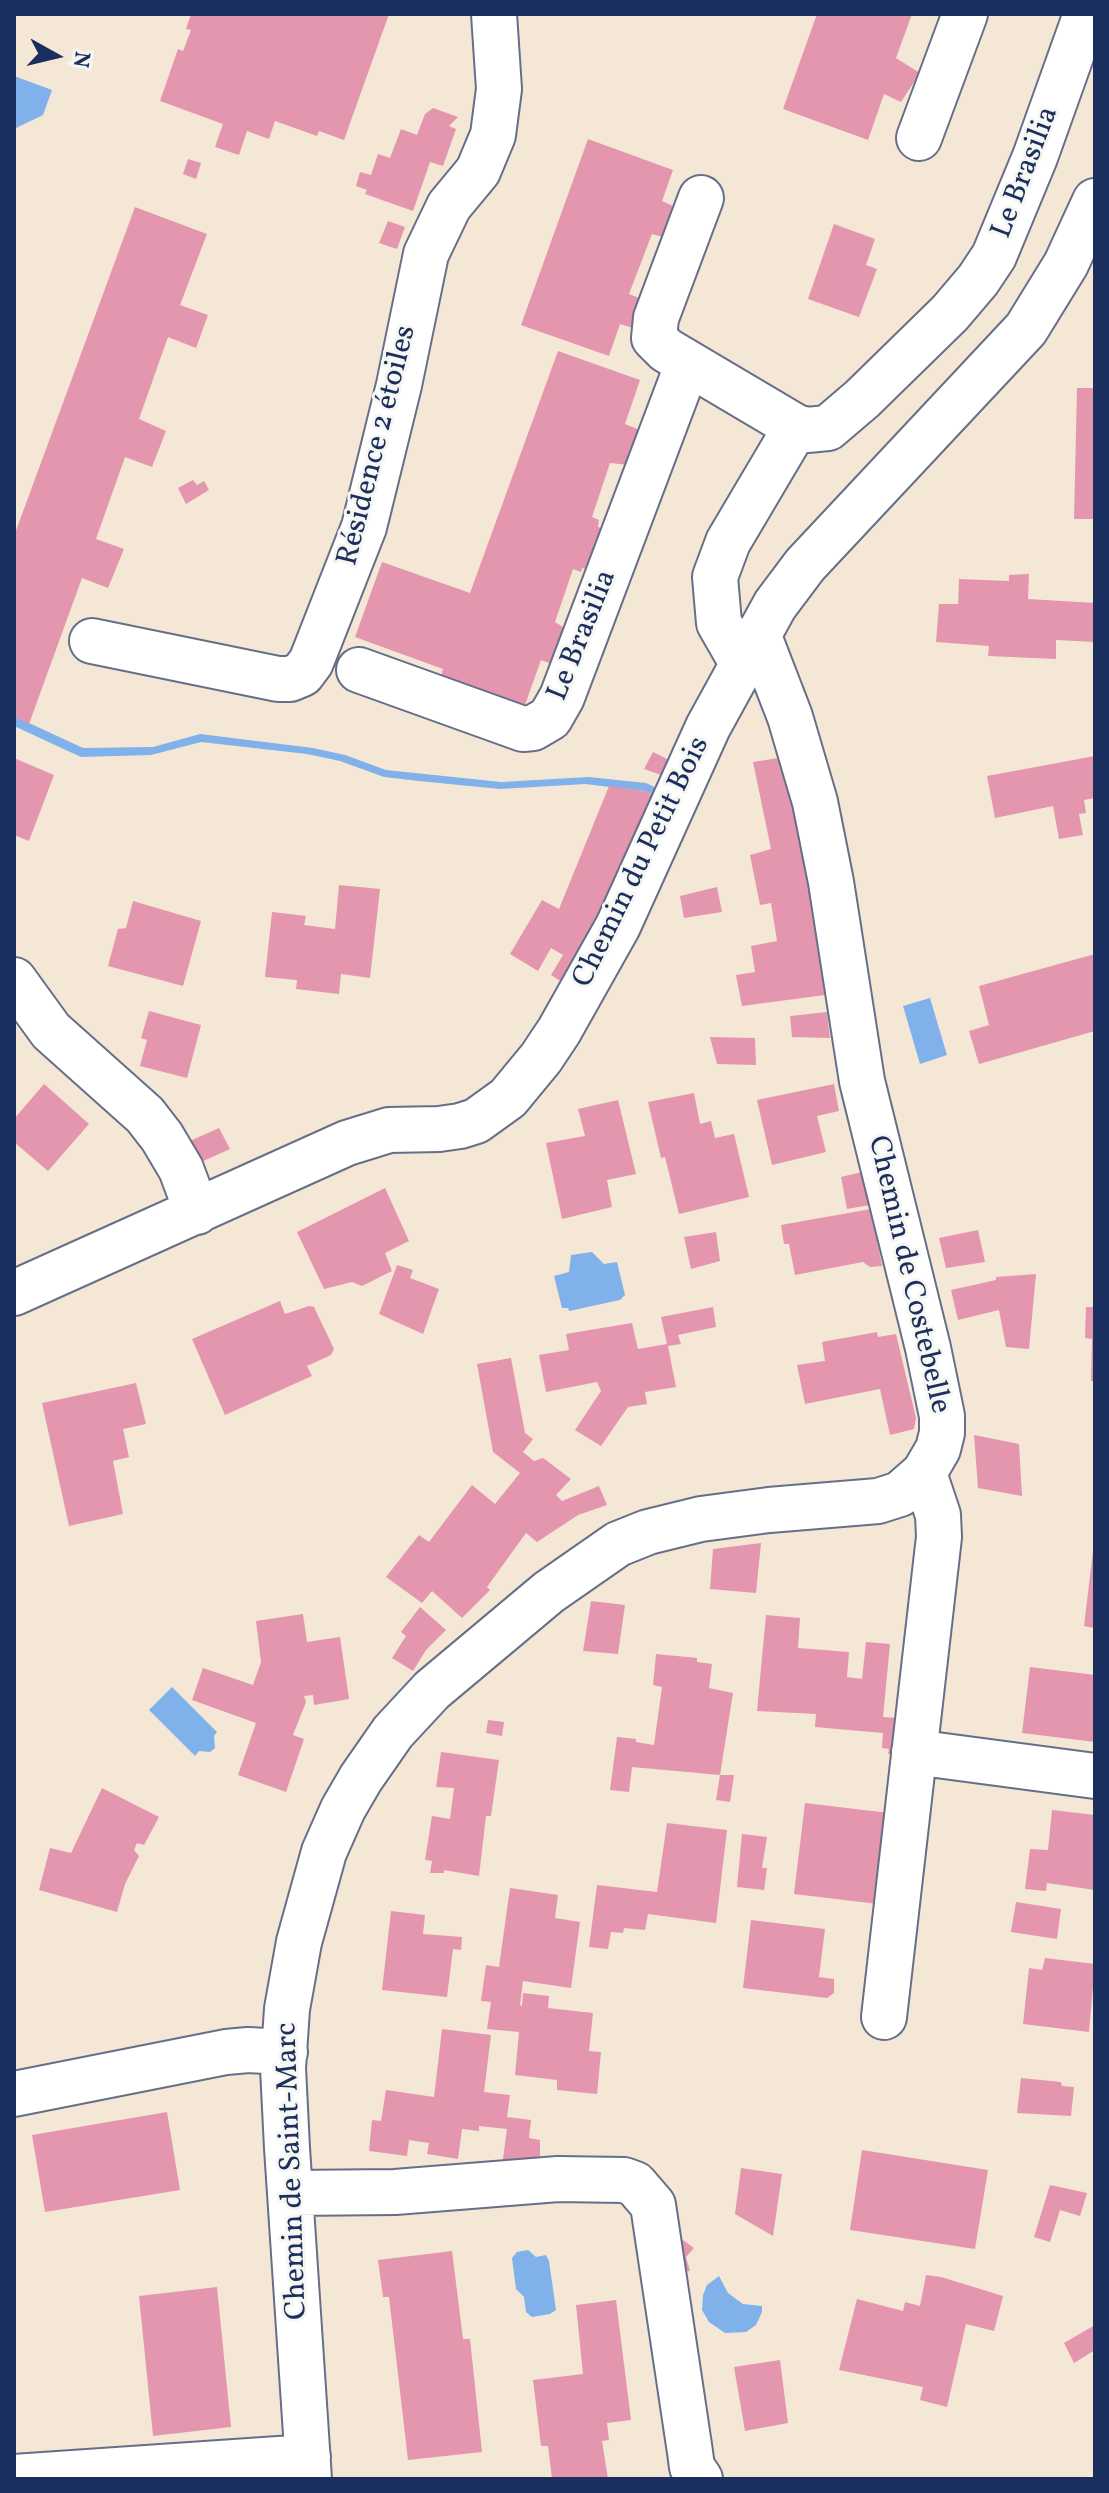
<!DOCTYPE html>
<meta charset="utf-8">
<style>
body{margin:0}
#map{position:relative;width:1109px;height:2493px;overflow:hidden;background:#f4e7d5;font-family:Vollkorn,serif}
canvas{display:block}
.frame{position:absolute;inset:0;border:16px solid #1b2f5e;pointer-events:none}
.north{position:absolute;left:16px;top:16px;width:80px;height:80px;-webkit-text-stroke:6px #f6f6f2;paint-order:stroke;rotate:98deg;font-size:22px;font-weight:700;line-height:32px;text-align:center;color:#1b2f5e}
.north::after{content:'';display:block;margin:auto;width:28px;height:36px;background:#1b2f5e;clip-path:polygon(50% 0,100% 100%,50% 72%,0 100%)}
</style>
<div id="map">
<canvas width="1109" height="2493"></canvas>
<div class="frame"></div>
<div class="north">N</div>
</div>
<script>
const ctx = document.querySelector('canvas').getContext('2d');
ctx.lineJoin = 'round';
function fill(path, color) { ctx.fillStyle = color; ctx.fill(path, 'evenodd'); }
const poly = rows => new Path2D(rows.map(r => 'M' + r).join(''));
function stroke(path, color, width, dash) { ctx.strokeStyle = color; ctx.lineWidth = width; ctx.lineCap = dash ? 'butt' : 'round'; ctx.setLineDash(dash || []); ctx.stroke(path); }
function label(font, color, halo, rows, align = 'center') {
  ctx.font = font + ' Vollkorn,serif'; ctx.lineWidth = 6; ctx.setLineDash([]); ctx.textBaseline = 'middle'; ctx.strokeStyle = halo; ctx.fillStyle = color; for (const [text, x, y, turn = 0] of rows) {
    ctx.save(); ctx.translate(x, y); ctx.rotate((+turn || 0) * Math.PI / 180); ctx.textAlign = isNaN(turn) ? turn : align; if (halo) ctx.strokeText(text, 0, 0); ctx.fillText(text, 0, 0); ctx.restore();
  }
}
const water = poly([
 [14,76,52,90,43,115,14,129],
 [14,716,83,748,153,747,200,734,313,748,345,755,386,770,501,782,589,777,646,783,663,791,660,798,645,791,585,784,500,789,419,781,384,777,340,761,307,754,201,742,151,755,81,757,14,726],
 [930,998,947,1055,920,1064,903,1006],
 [592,1252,604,1264,617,1262,625,1295,620,1300,569,1311,568,1308,562,1308,554,1276,569,1272,571,1255],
 [172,1687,217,1732,214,1736,215,1748,210,1752,199,1751,195,1756,149,1710],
 [528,2250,536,2257,546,2255,549,2261,556,2310,550,2314,532,2317,526,2312,524,2297,516,2289,512,2258,517,2252],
 [719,2276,728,2293,743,2304,762,2306,762,2312,756,2325,746,2332,725,2333,709,2322,702,2310,703,2295,707,2285]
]);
const building = poly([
 [191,14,389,14,344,140,319,131,317,136,275,121,269,139,247,131,239,155,215,147,223,124,160,101,178,49,183,51,191,30,186,29],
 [817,14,912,14,896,58,920,73,901,102,884,94,868,140,783,109],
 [433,108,458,117,449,126,456,129,443,166,430,162,413,211,365,194,367,190,356,186,360,172,371,175,378,154,390,158,401,129,417,135,425,114],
 [588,139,673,170,662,201,677,208,666,238,652,234,629,294,644,300,633,328,620,324,609,356,521,325],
 [188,159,201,163,196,179,183,174],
 [135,207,207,234,180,305,208,315,196,348,168,337,139,419,166,431,152,467,125,457,96,539,124,549,108,588,82,578,29,724,14,716,14,536],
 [388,221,405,227,397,249,379,243],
 [834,224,875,239,866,265,877,269,859,317,808,299],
 [558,351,640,380,625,424,642,431,639,466,610,463,592,517,599,520,598,527,606,530,592,570,582,568,581,572,573,569,555,622,579,637,560,667,541,660,525,705,441,676,443,669,355,637,382,562,470,593],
 [1077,388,1095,388,1095,519,1074,519],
 [193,480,197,485,204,481,209,490,186,504,178,488],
 [1029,574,1028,599,1095,603,1095,642,1056,640,1056,659,988,656,989,646,936,642,939,604,958,604,959,579,1009,581,1009,575],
 [653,752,671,761,664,776,644,769],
 [1095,756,1095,798,1084,800,1086,813,1079,814,1083,835,1059,839,1053,806,995,818,987,776],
 [785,757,812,898,825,995,742,1006,736,975,755,972,751,946,777,941,771,903,760,905,750,855,771,849,753,762],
 [14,758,54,775,29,841,14,835],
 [609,786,645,791,660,798,567,985,551,975,563,955,551,948,538,971,510,954,542,900,559,909],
 [339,885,380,889,370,978,341,974,339,994,296,989,297,980,265,977,272,912,306,916,304,925,335,929],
 [717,887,722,912,684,918,680,896],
 [133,901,201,921,183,986,108,966,118,929,126,928],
 [1095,954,1095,1031,979,1064,969,1031,989,1025,979,986],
 [149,1011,201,1025,187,1078,140,1066,147,1040,141,1038],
 [827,1012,830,1038,792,1037,790,1016],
 [710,1037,755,1038,756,1065,717,1064],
 [44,1084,89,1124,48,1171,14,1142,14,1119],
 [834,1084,839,1111,817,1116,826,1152,772,1165,757,1100],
 [694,1093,700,1124,711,1121,715,1138,734,1134,749,1197,679,1214,665,1157,661,1158,648,1102],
 [618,1100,636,1174,607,1180,612,1207,562,1219,546,1143,585,1136,578,1109],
 [219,1128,230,1149,201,1162,190,1141],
 [862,1172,870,1205,847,1209,841,1177],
 [385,1188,409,1241,385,1253,392,1271,362,1286,352,1282,324,1289,297,1232],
 [871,1209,882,1266,870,1267,863,1262,795,1275,789,1244,784,1244,781,1225],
 [978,1230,985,1262,946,1268,939,1238],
 [716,1232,720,1261,691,1269,684,1237],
 [397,1265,413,1270,410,1278,439,1289,423,1334,379,1314],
 [1036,1274,1029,1349,1006,1347,999,1310,958,1320,951,1290,996,1280,996,1277],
 [280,1301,285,1314,309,1306,314,1307,334,1349,331,1355,307,1366,312,1376,225,1415,192,1339],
 [713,1307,716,1327,678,1335,681,1344,668,1346,676,1387,645,1392,647,1404,628,1407,601,1446,575,1430,601,1391,597,1382,546,1392,539,1355,569,1350,566,1334,632,1323,638,1349,667,1344,661,1317],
 [1086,1307,1095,1307,1095,1381,1091,1381,1092,1339,1085,1338],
 [877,1332,878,1337,896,1334,916,1418,914,1429,890,1435,880,1389,805,1404,797,1365,825,1361,822,1342],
 [511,1358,525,1433,533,1439,523,1452,534,1461,543,1458,571,1479,556,1495,562,1501,599,1486,607,1505,578,1515,537,1542,526,1533,487,1587,490,1590,462,1618,432,1591,422,1603,386,1577,419,1535,429,1542,472,1485,495,1504,520,1473,493,1452,477,1364],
 [136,1383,146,1424,123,1429,129,1457,113,1461,123,1514,69,1526,42,1403],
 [974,1435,1019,1444,1022,1496,978,1488],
 [761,1543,756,1593,710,1589,713,1549],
 [1093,1551,1095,1551,1095,1628,1084,1626],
 [591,1601,625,1605,618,1654,583,1651],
 [420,1607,446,1630,426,1650,413,1671,392,1658,406,1636,401,1632],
 [303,1614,307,1642,340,1637,349,1699,314,1705,313,1695,304,1696,306,1702,293,1735,304,1739,286,1792,238,1775,256,1723,192,1700,203,1668,253,1685,261,1662,256,1621],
 [766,1615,800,1618,798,1648,849,1652,847,1677,862,1679,866,1642,890,1644,883,1717,899,1718,895,1755,888,1754,889,1749,882,1748,883,1733,815,1727,816,1714,757,1711],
 [656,1654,697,1658,697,1662,712,1664,709,1688,733,1693,720,1775,632,1767,629,1792,610,1790,617,1737,636,1739,636,1742,654,1745,662,1687,653,1685],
 [1030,1667,1095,1675,1095,1742,1022,1733],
 [488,1720,504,1722,502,1736,486,1733],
 [441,1752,499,1760,491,1816,486,1816,479,1876,444,1870,444,1873,430,1873,432,1861,425,1860,432,1816,450,1819,454,1788,436,1787],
 [720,1775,734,1775,730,1802,716,1800],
 [102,1788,159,1817,144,1845,137,1843,134,1850,139,1856,125,1884,117,1912,39,1890,50,1848,71,1853],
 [805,1803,889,1813,878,1904,794,1894],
 [1052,1810,1095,1815,1095,1890,1047,1883,1046,1891,1025,1889,1030,1849,1048,1850],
 [667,1823,727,1830,716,1923,648,1914,645,1930,624,1928,623,1933,611,1932,608,1949,589,1947,597,1885,657,1892],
 [742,1834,767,1837,762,1868,767,1868,764,1890,737,1887],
 [510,1888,558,1895,555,1918,580,1922,571,1988,523,1981,520,2005,522,2006,523,1993,549,1996,548,2008,593,2013,589,2051,601,2052,597,2094,557,2090,557,2080,515,2075,519,2032,487,2029,491,2002,481,2001,486,1965,499,1967],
 [1016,1902,1061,1909,1057,1939,1011,1932],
 [391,1911,425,1915,423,1934,462,1937,461,1950,453,1949,447,1997,382,1990],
 [751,1920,825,1929,819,1977,834,1979,834,1993,827,1998,743,1988],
 [1045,1958,1095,1964,1089,2032,1023,2024,1029,1968,1042,1970],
 [442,2029,491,2035,484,2092,510,2095,507,2117,531,2120,529,2138,540,2140,540,2165,502,2166,507,2129,479,2126,479,2131,462,2129,458,2159,427,2154,429,2143,409,2140,407,2156,369,2151,372,2120,381,2121,386,2090,434,2097],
 [1021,2078,1061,2082,1062,2086,1074,2087,1071,2116,1017,2113],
 [167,2112,180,2190,45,2212,32,2135],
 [862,2150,988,2170,975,2249,850,2230],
 [741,2168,782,2174,773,2236,735,2214],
 [1050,2185,1087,2193,1080,2216,1060,2210,1050,2242,1034,2237],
 [676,2235,694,2248,686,2257,690,2271,676,2272],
 [452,2251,463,2339,470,2339,482,2452,408,2460,389,2297,383,2297,378,2260],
 [926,2275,941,2277,1003,2296,994,2331,966,2324,947,2407,920,2400,923,2387,839,2370,857,2299,903,2311,905,2302,920,2306],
 [217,2287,231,2427,153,2436,139,2296],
 [616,2300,631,2420,607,2423,609,2440,602,2441,608,2479,552,2479,548,2446,541,2446,533,2380,583,2374,576,2305],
 [1095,2325,1095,2350,1074,2363,1064,2343],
 [780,2360,788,2423,745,2431,734,2367]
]);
const minor = poly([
 [919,138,965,14],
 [701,198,656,318,654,338,666,350,796,427,807,430,828,428,862,399,950,313,978,280,994,256,1035,157,1086,14],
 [758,634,790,717,815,802,831,882,862,1081,928,1348,942,1416,942,1433,938,1449,924,1473,938,1515,939,1537,884,2017],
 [92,641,278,679,290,679,302,674,311,662,364,527,399,385,426,254,449,206,478,171,493,135,499,89,494,14],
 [742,663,719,623,715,577,728,542,796,427],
 [359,670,523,729,533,728,550,718,562,697,688,363],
 [14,980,51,1031,145,1115,162,1137,181,1169,197,1212],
 [14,1293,347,1143,389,1130,439,1129,460,1126,476,1121,508,1098,541,1058,559,1031,618,926,708,727,775,605,805,565,1026,329,1066,264,1095,201],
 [914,1752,1095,1776],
 [14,2094,226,2052,248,2050,285,2052],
 [290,2193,395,2192,558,2179,624,2180,635,2184,653,2205,690,2452,692,2467,700,2479],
 [14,2477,308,2457],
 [309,2479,287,2148,283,2068,287,2009,299,1942,324,1852,343,1809,361,1778,393,1732,432,1690,549,1592,618,1544,648,1532,701,1519,769,1510,878,1501,900,1494,924,1473]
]);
const streetNames = [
 ["Le Brasilia",1027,173,-69],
 ["Résidence 2 étoiles",379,446,-76],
 ["Le Brasilia",584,636,-68],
 ["Chemin du Petit Bois",643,863,-64],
 ["Chemin de Costebelle",907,1275,77],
 ["Chemin de Saint-Marc",294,2171,-92]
];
fill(water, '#80b1eb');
fill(building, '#e496af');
stroke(minor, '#676f88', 48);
stroke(minor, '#fff', 44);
label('30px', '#1b2f5e', '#f6f6f2', streetNames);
</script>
